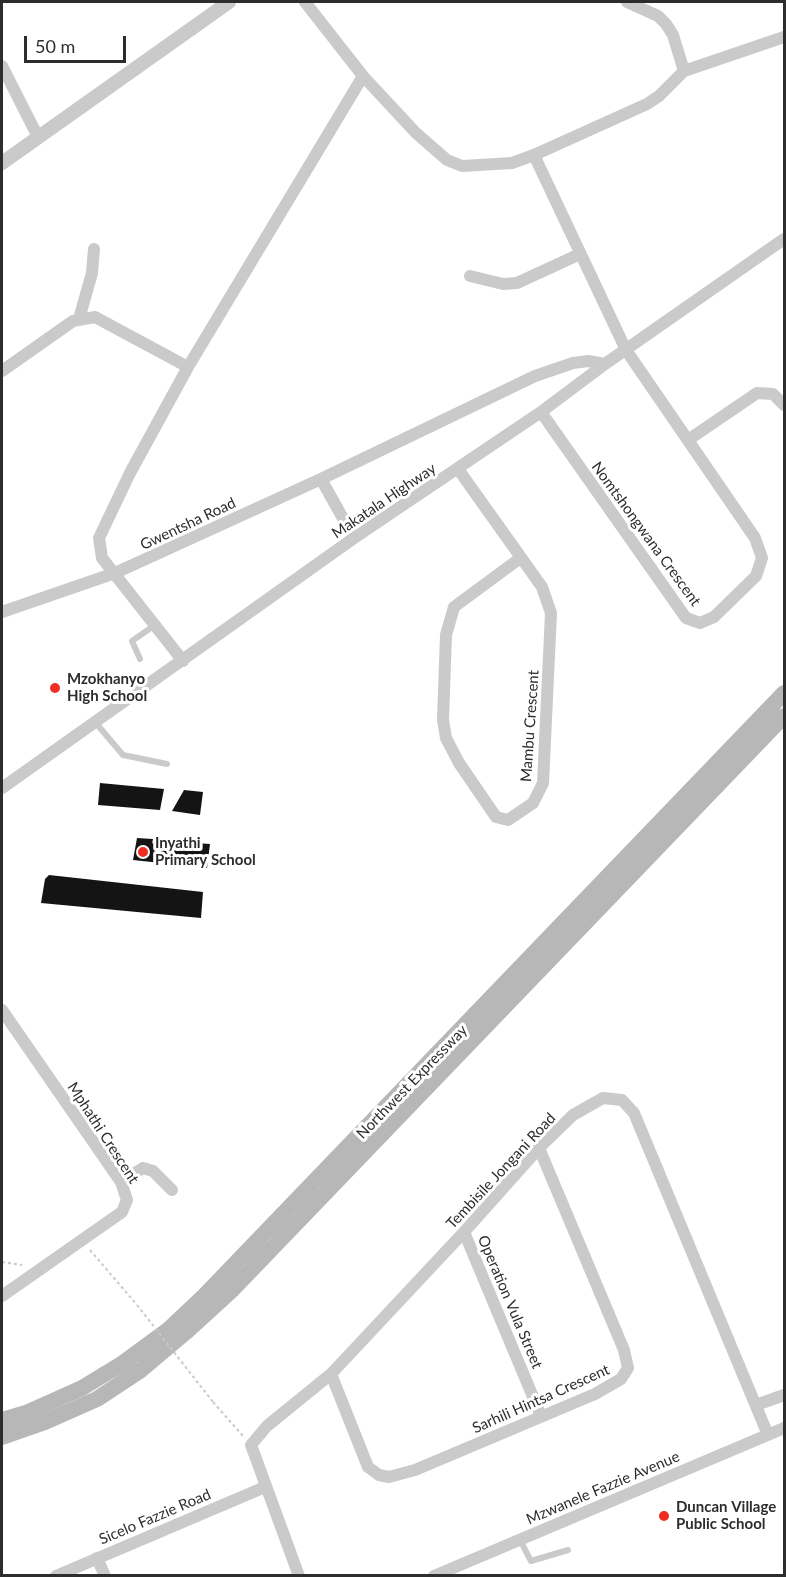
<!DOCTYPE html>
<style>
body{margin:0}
#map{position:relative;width:786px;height:1577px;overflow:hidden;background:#fff;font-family:Lato,sans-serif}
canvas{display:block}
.frame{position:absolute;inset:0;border:3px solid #2d2d2d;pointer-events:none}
.scale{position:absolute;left:24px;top:36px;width:102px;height:27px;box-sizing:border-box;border:3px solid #2d2d2d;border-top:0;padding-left:8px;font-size:18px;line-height:21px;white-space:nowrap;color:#2d2d2d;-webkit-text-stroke:4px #fff;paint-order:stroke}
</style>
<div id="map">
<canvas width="786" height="1577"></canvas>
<div class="frame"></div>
<div class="scale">50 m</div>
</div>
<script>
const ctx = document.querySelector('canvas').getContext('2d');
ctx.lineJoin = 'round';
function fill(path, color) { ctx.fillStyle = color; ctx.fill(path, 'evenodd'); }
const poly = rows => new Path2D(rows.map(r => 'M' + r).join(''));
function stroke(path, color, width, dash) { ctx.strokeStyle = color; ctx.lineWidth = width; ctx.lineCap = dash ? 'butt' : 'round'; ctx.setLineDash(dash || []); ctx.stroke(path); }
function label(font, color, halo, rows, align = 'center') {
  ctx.font = font + ' Lato,sans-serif'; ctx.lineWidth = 6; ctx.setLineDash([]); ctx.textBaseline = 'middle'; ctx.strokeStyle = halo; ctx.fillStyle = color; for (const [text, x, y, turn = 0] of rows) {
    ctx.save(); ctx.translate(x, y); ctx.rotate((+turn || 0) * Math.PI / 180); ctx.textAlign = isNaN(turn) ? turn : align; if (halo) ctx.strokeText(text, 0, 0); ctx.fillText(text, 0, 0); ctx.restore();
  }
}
const building = poly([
 [100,783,164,789,160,810,98,805],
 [184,790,203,792,200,815,172,811],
 [137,838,153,839,152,844,155,840,210,844,207,868,133,860],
 [49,875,203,892,201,918,41,903,45,879]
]);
const path = poly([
 [90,1250,137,1305],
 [2,1262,22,1265],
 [213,1402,243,1436]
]);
const service = poly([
 [140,659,132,641,155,625],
 [95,722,123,755,167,764],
 [520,1540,531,1561,568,1550]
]);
const minor = poly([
 [305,2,363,76,416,133,447,160,462,166,512,163,534,155,647,104,659,96,684,71,784,37],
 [627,2,658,16,666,24,673,35,684,71],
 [2,66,38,137],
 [534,155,626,350,755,538,762,558,756,576,714,617,700,623,686,618,541,412],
 [470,276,503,284,517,283,580,254],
 [79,319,92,273,94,249],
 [2,371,73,321,95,317,188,367],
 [688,440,757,393,773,394,784,405],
 [458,469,542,587,551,613,543,783,533,803,508,820,496,817,459,763,446,738,443,720,446,635,454,607,519,559],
 [321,479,535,376,573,363,588,361,605,364],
 [2,612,115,573,321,479,354,538],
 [183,661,102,558,99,538,130,473,188,367,363,76],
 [2,788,354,538,541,412,605,364,784,239],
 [2,1010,121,1182,127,1200,122,1212,2,1296],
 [121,1182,143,1168,153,1171,172,1190],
 [464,1232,541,1416],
 [331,1374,368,1467,379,1475,389,1477,415,1470,595,1394,621,1379,628,1368,624,1350,539,1148],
 [756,1405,784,1395],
 [97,1558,105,1576],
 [56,1576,265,1487],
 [299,1576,251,1445,267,1426,331,1374,464,1232,539,1148,573,1115,603,1098,622,1100,634,1113,768,1435],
 [434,1576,784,1428]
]);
const tertiary = poly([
 [2,163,229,2]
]);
const secondary = poly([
 [2,1420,26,1413,82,1388,123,1363,168,1330,204,1296,784,693],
 [2,1437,45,1422,97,1399,141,1370,186,1332,233,1289,784,716]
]);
const pathBridge = poly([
 [137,1305,213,1402]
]);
const markers = [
 [55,688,6,"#f02d23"],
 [143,852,6,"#f02d23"],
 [664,1516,6,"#f02d23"]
];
const streetNames = [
 ["Makatala Highway",384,501,-34],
 ["Gwentsha Road",188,524,-25],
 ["Nomtshongwana Crescent",646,534,54],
 ["Mambu Crescent",530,726,-86],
 ["Northwest Expressway",412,1082,-46],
 ["Mphathi Crescent",103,1133,57],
 ["Tembisile Jongani Road",501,1171,-47],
 ["Operation Vula Street",510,1302,67],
 ["Sarhili Hintsa Crescent",541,1399,-24],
 ["Mzwanele Fazzie Avenue",603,1488,-23],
 ["Sicelo Fazzie Road",155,1517,-23]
];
const poiNames = [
 ["Mzokhanyo",67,679],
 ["High School",67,696],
 ["Inyathi",155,843],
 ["Primary School",155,860],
 ["Duncan Village",676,1507],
 ["Public School",676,1524]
];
fill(building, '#141414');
stroke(path, '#cacaca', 2, [3, 3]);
stroke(service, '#cacaca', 6);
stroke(minor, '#cacaca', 12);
stroke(tertiary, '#cacaca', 14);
stroke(secondary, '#b7b7b7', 16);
stroke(pathBridge, '#cacaca', 2, [3, 3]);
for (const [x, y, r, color] of markers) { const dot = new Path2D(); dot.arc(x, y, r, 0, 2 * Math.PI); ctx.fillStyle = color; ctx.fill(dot); stroke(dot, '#fff', 2); }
label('15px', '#2d2d2d', '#fff', streetNames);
label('bold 15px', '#2d2d2d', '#fff', poiNames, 'left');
</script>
